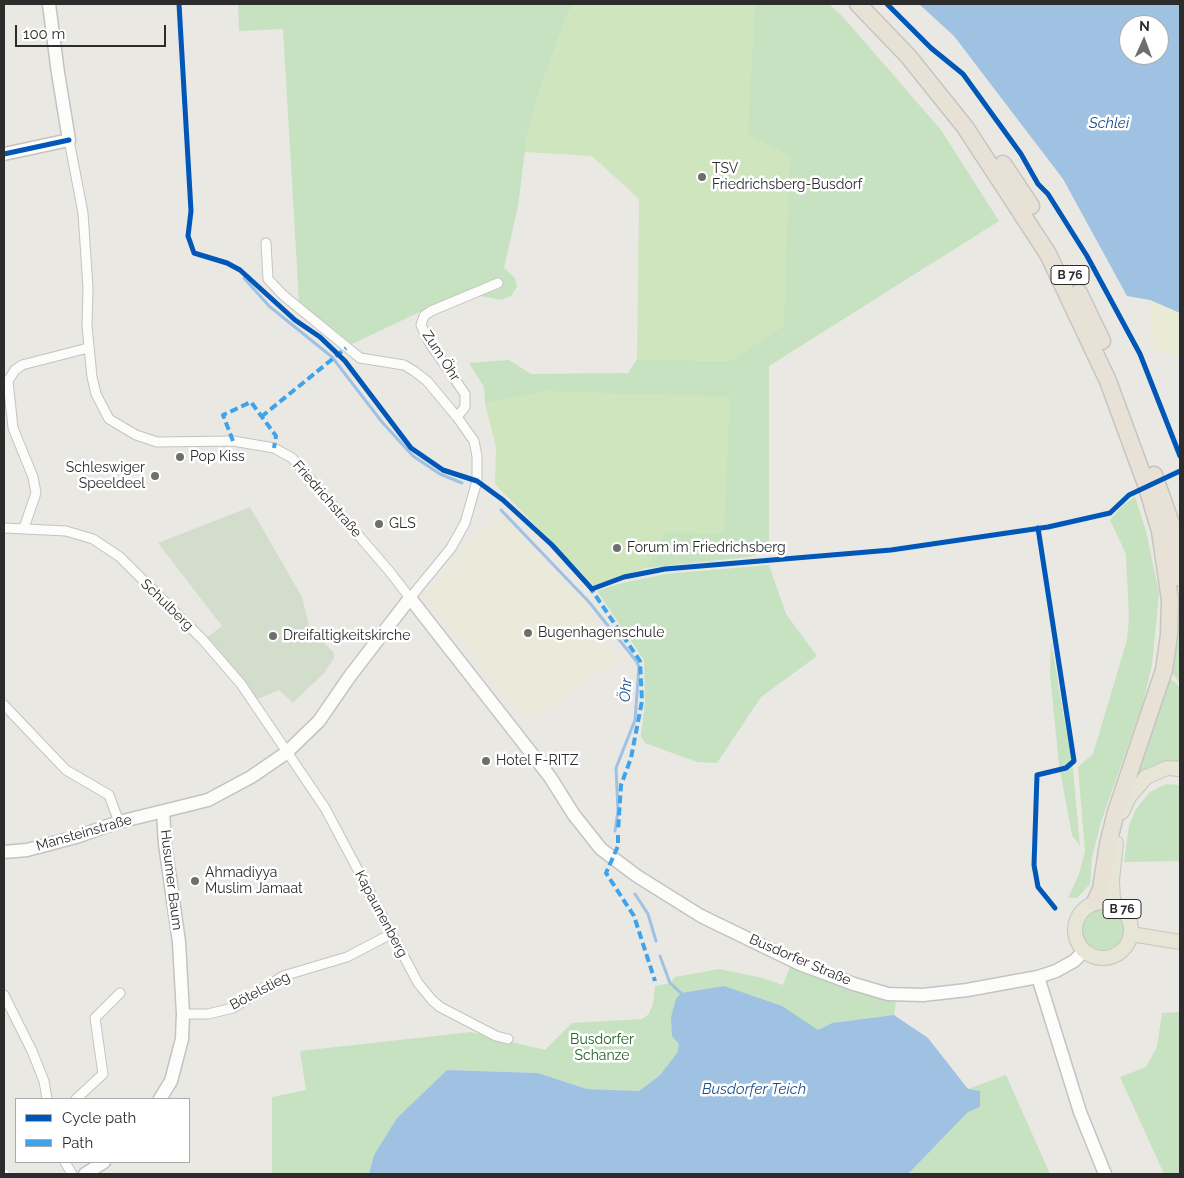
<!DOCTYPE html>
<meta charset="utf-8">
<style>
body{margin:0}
#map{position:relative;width:1184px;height:1178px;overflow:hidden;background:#e9e8e3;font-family:Raleway,sans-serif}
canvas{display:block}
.frame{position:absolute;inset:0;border:5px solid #2c2c2c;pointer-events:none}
.legend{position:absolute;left:15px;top:1098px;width:175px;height:65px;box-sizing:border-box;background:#fff;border:1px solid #ababab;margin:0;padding:6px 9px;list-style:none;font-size:15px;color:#2c2c2c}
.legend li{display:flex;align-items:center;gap:10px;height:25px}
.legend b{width:25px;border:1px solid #ababab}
.north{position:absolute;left:1119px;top:15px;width:50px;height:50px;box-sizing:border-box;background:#fff;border:1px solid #ababab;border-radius:50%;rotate:2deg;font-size:14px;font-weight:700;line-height:20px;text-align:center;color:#2c2c2c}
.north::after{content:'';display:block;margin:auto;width:18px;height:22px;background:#6e6e6c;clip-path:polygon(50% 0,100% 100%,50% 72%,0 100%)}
.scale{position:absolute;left:15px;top:25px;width:151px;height:22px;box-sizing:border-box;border:2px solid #2c2c2c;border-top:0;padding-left:6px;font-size:15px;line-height:18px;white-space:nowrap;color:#2c2c2c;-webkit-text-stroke:4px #fff;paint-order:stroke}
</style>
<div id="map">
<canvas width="1184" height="1178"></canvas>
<div class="frame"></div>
<ul class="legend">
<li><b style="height:6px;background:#0057b8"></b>Cycle path</li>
<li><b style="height:6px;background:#3ea3eb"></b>Path</li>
</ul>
<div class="north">N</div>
<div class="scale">100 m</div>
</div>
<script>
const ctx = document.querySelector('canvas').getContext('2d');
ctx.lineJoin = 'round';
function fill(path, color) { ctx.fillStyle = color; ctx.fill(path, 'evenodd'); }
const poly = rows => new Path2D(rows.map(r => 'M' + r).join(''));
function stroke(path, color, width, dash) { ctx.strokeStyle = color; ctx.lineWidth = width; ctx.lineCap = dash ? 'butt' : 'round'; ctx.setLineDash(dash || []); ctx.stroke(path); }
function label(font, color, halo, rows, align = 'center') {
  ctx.font = font + ' Raleway,sans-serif'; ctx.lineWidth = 5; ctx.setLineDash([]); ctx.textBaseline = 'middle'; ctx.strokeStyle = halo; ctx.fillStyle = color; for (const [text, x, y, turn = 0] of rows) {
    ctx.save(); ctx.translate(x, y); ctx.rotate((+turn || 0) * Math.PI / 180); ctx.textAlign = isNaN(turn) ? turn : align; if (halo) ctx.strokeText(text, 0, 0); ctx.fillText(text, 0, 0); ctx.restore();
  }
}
const education = poly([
 [499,514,588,606,618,659,528,722,423,595]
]);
const green = poly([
 [238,4,573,4,565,21,541,87,527,135,518,206,504,268,515,278,517,286,512,295,502,300,480,296,435,315,426,309,352,344,299,302,283,29,239,31],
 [755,4,829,4,843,17,941,130,999,221,769,366,769,552,748,557,646,568,665,532,550,391,485,403,484,387,469,363,509,360,531,374,628,373,637,359,731,361],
 [1135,497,1146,531,1159,593,1152,665,1143,703,1101,822,1092,858,1090,884,1077,898,1068,898,1079,874,1085,851,1078,767,1093,754,1127,640,1129,619,1126,554,1110,520,1124,504],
 [769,565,786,614,817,656,761,697,717,763,697,762,645,743,641,736,645,702,644,660,597,591,622,583,666,574],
 [1176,608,1180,627,1180,683,1171,671],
 [1051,642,1073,770,1080,846,1072,835,1059,765,1050,674],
 [1169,678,1177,684,1180,690,1180,763,1154,765,1134,778],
 [1166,784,1180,785,1180,861,1124,862,1129,826,1136,809,1150,792],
 '1081 930a22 22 0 1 1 44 0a22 22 0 1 1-44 0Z',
 [790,966,844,988,896,1001,894,1015,832,1023,818,1030,724,986,707,989,679,1044,677,1053,660,1075,639,1091,587,1089,538,1073,447,1070,397,1118,375,1155,369,1174,272,1174,272,1097,306,1090,300,1051,471,1032,545,1050,572,1023,642,1019,649,1014,653,1004,655,986,670,983,675,977,719,969,763,978,783,985],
 [1180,1012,1180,1174,1164,1174,1120,1077,1146,1067,1157,1047,1162,1013],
 [1006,1075,1050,1174,908,1174,968,1112,980,1107,968,1089]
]);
const sand = poly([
 [1150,300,1180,313,1180,357,1154,348]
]);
const cemetery = poly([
 [250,507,302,597,310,629,334,653,334,658,324,673,293,703,279,690,255,700,206,638,222,626,158,543]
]);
const pitch = poly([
 [573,4,755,4,748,134,790,155,784,326,731,361,637,359,639,199,592,156,525,152,527,135,541,87,565,21],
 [550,391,730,397,724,534,665,532,646,568,594,586,495,484,496,447,485,403]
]);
const water = poly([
 [919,4,1180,4,1180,313,1150,300,1127,296,1063,179,954,36],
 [1129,25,1159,25,1159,55,1129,55],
 [724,986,782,1006,818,1030,832,1023,894,1015,928,1038,968,1089,980,1091,980,1107,968,1112,908,1174,369,1174,374,1155,397,1118,447,1070,538,1073,587,1089,639,1091,660,1075,677,1053,679,1044,672,1036,671,1017,676,999,681,993]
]);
const stream = poly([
 [244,278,269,306,332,357,382,422,413,456,440,474,462,483],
 [501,510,589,602,637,662,639,667,635,720,616,768,618,811,615,831],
 [635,894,648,914,656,941],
 [660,956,670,983,681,993]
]);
const street = poly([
 [69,140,83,213,88,288,87,326,92,377,96,394,109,419,136,435,157,442,233,441,274,448,292,458,390,572,410,598,451,548,465,523,477,481,477,456,474,441,457,417,427,381,414,371,404,365,360,358,283,295,268,279,266,243],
 [457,417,465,407,465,394,429,342,421,325,424,316,431,311,498,283],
 [4,528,66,531,93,539,120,557,203,640,241,684,325,808,418,983,432,1000,440,1007,496,1036,508,1039],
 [24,528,36,493,33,477,13,428,8,381,15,370,22,365,88,348],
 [4,705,66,770,109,795,119,822],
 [4,995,32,1051,44,1081,47,1099],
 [183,1014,208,1014,233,1008,283,976,347,957,391,934],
 [76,1099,103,1074,95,1018,120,993],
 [65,1162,72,1174]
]);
const secondary = poly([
 [4,154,69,140,58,73,49,4],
 [4,852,27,850,76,837,119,822,208,800,251,777,286,753,319,721,350,676,410,598,550,777,574,815,601,849,637,876,701,916,800,964,854,984,888,994,923,995,967,990,1038,977,1056,971,1074,961,1084,951],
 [1038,977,1080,1112,1105,1174],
 [160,1099,171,1081,182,1039,183,1014,179,942,165,844,163,812],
 [85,1174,104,1162]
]);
const primary = poly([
 [1122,812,1129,797,1146,777,1167,768,1180,769],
 [1116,843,1112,880,1113,901,1117,905],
 '1075 930a28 28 0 1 1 56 0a28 28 0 1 1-56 0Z',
 [1131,934,1180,942]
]);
const highway = poly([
 [858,4,908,56,965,127,1048,254,1108,381,1147,487,1160,531,1170,600,1169,635,1164,670,1116,812,1108,844,1101,889,1095,902],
 [1003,164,1031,206],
 [1079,293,1102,341],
 [1154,475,1180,549],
 [1174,543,1180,578]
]);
const rail = poly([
 [4,1170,9,1174]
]);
const quiet = poly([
 [261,417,346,348],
 [233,441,223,415,251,402,276,436,274,448],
 [589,586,640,661,642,701,631,758,621,785,618,831],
 [618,835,618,846,606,873,634,916,655,981]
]);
const cycleway = poly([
 [179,4,191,211,188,236,194,253,227,263,240,270,295,320,320,337,345,361,411,448,443,470,477,481,503,500,552,545,592,589,624,577,665,569,891,550,1048,527,1110,513,1129,495,1180,471],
 [887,4,931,48,963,74,1021,154,1038,184,1048,194,1087,256,1140,354,1180,456],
 [4,154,69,140],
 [1038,528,1074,761,1066,768,1037,775,1034,865,1038,887,1055,908]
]);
const markers = [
 [702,177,5,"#6e6e6c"],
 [180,457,5,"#6e6e6c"],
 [155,476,5,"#6e6e6c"],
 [379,524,5,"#6e6e6c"],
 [617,548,5,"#6e6e6c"],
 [528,633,5,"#6e6e6c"],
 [273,636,5,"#6e6e6c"],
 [486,761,5,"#6e6e6c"],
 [195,881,5,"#6e6e6c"]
];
const shields = [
 [1070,275,38],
 [1122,909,38]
];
const shieldNames = [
 ["B 76",1070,275],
 ["B 76",1122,909]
];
const poiNames = [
 ["TSV",712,169],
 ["Friedrichsberg-Busdorf",712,185],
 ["Pop Kiss",190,457],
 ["Schleswiger",145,468,"right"],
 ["Speeldeel",145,484,"right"],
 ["GLS",389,524],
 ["Forum im Friedrichsberg",627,548],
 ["Bugenhagenschule",538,633],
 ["Dreifaltigkeitskirche",283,636],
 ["Hotel F-RITZ",496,761],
 ["Ahmadiyya",205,873],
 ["Muslim Jamaat",205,889]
];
const streetNames = [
 ["Zum Öhr",441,356,57],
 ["Friedrichstraße",327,499,49],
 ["Schulberg",167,605,44],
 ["Mansteinstraße",84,833,-16],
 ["Husumer Baum",171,880,83],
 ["Kapaunenberg",381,914,62],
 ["Busdorfer Straße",800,960,23],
 ["Bötelstieg",260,991,-28]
];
const parkNames = [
 ["Busdorfer",602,1040],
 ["Schanze",602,1056]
];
const waterNames = [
 ["Schlei",1109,123],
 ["Öhr",626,690,-85],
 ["Busdorfer Teich",754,1089]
];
fill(education, '#ebe9da');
fill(green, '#c6e2c0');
fill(sand, '#eaebd4');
fill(cemetery, '#d3ddcc');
fill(pitch, '#cee5be');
fill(water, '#9fc2e3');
stroke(stream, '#9fc2e3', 3);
stroke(street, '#c4c3c3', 11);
stroke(secondary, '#c4c3c3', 15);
stroke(primary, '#c5c5c2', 16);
stroke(highway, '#c5c5c2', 19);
stroke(street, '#fcfcfb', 9);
stroke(secondary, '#fcfcfb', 12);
stroke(primary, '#e6e5d6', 14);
stroke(highway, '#e7e1d6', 16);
stroke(rail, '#dfdee0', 5);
stroke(rail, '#fff', 3, [9]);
stroke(quiet, '#3ea3eb', 4, [8, 4]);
stroke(cycleway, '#0057b8', 5);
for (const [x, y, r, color] of markers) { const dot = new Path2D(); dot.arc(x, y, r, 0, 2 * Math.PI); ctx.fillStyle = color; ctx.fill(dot); stroke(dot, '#fff', 2); }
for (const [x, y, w] of shields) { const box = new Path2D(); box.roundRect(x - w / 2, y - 9.5, w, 19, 4); ctx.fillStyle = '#fff'; ctx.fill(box); stroke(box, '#2c2c2c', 1); }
label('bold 12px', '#2c2c2c', null, shieldNames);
label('14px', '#2c2c2c', '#fff', poiNames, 'left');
label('14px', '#2c2c2c', '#fff', streetNames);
label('14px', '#236323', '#fff', parkNames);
label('italic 15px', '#1c4f91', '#fff', waterNames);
</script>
